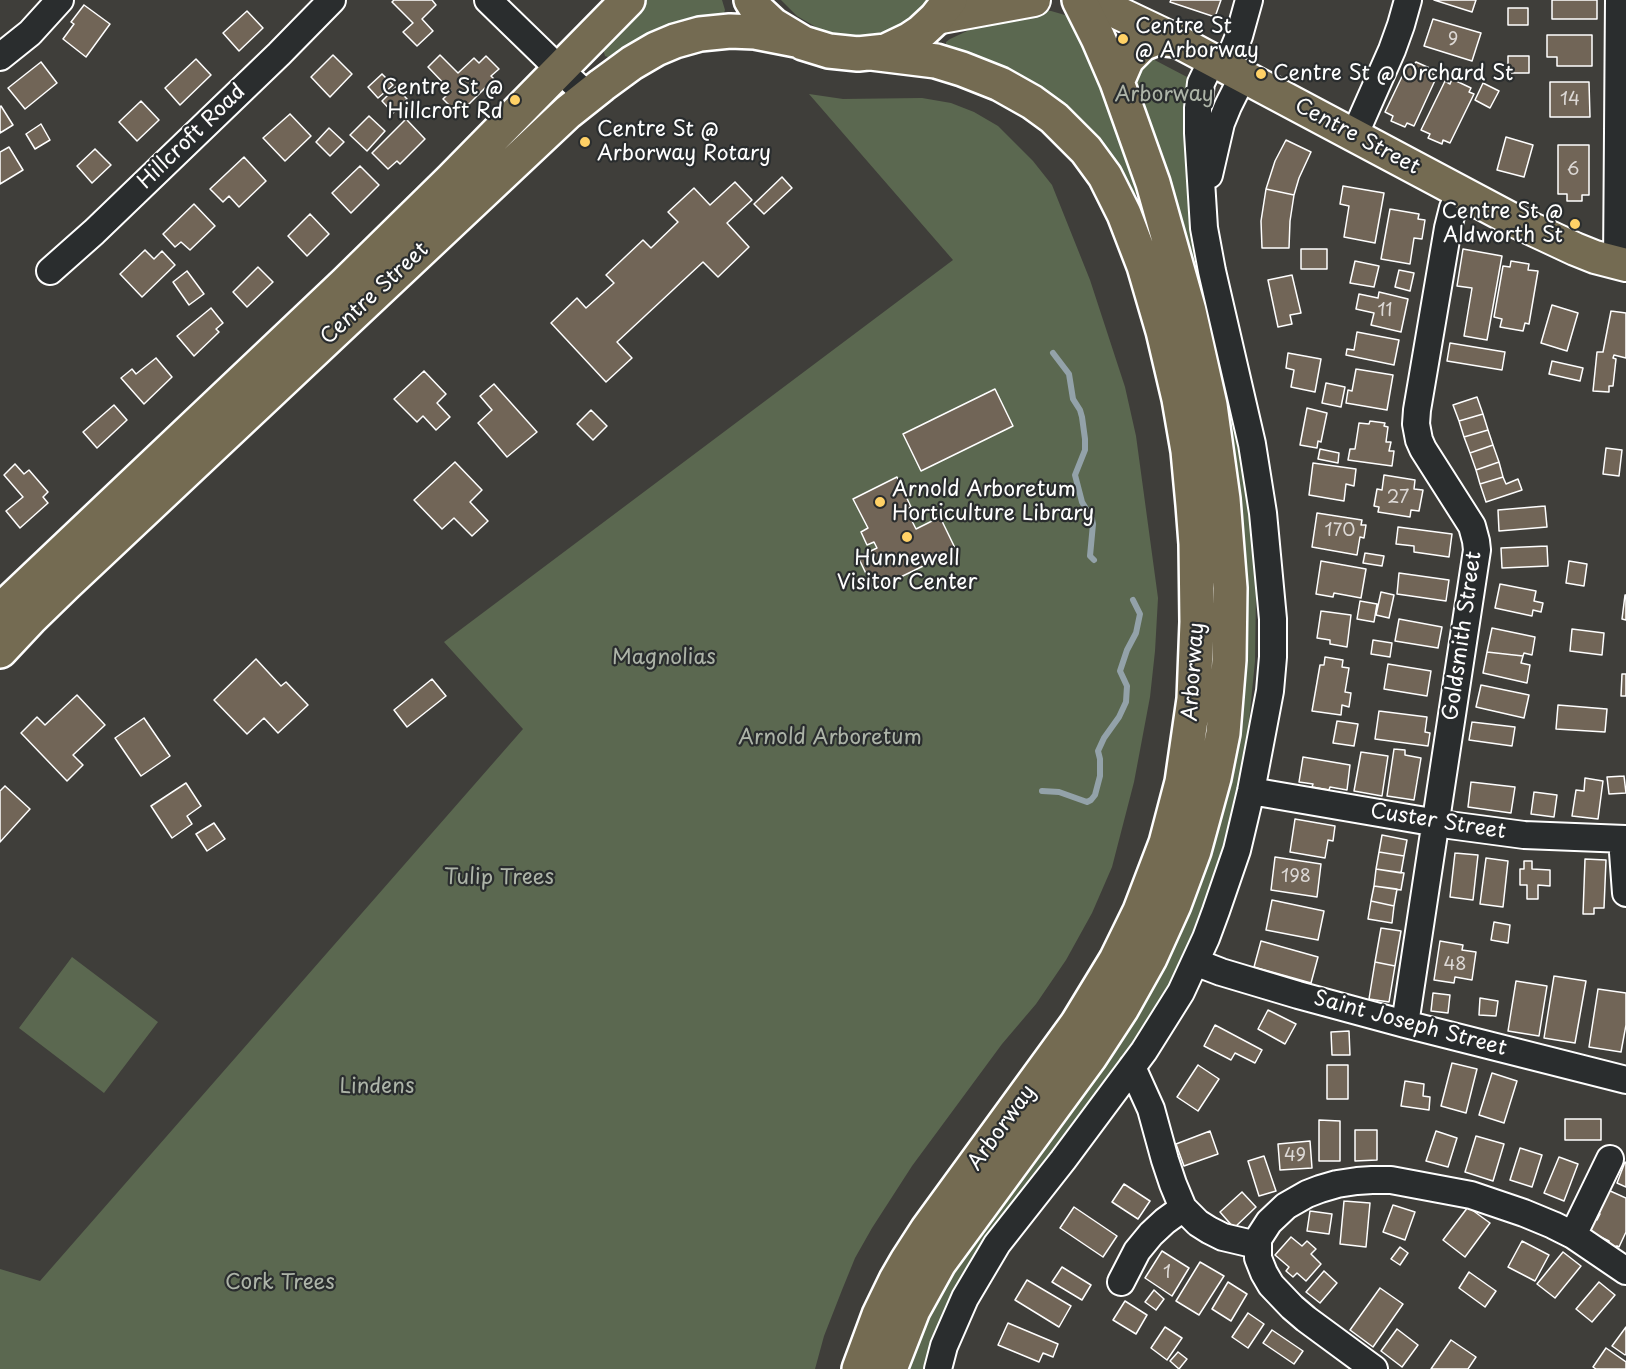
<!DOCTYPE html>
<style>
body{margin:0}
canvas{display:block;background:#3f3e3a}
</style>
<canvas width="1626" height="1369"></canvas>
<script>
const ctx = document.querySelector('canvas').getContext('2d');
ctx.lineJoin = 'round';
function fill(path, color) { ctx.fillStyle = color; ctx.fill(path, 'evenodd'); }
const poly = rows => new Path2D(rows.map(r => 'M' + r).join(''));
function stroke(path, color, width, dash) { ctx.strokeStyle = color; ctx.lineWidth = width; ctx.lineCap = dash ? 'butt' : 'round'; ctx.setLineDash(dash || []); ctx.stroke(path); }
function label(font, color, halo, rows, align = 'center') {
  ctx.font = font + ' "Playpen Sans",sans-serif'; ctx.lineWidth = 4.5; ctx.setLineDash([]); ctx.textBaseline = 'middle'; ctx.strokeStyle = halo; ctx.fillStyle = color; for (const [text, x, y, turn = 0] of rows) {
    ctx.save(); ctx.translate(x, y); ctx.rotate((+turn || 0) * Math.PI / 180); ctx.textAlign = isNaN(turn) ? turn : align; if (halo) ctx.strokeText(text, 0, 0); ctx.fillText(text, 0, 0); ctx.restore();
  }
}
const green = poly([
 [647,0,722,0,725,10,723,16,613,59,605,56,603,49,604,43],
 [781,0,929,0,910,18,897,27,884,32,858,36,832,34,821,30,797,16],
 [1036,10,1051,11,1065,15,1073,21,1095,64,1142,192,1133,195,1119,173,946,46,946,42,950,39,980,25],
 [1145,55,1187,77,1242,454,1252,527,1256,591,1255,661,1245,762,1227,841,1209,897,1192,941,1170,986,1155,1014,942,1319,924,1369,909,1369,921,1333,948,1281,1125,1035,1153,990,1177,939,1194,900,1208,858,1237,720,1133,84],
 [809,94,843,99,922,98,951,103,974,112,998,126,1033,161,1052,185,1090,280,1125,387,1136,436,1158,598,1155,651,1150,697,1134,782,1112,867,1092,913,1066,960,1036,1004,1002,1044,912,1166,872,1228,855,1258,842,1290,824,1336,815,1369,0,1369,0,1269,40,1281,523,729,444,642,953,260],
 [72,957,158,1022,104,1093,19,1028]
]);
const stream = poly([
 [1053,353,1069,374,1073,399,1080,410,1082,417,1085,439,1085,450,1075,475,1082,502,1092,519,1093,524,1090,556,1094,560],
 [1042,791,1059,792,1087,802,1091,800,1095,795,1100,776,1100,759,1098,751,1104,738,1119,717,1126,702,1127,686,1120,671,1127,650,1136,633,1140,614,1133,600]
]);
const building = poly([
 [394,0,432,0,436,5,422,19,433,31,417,46,403,32,413,23,392,2,394,0],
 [1171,0,1221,0,1215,17,1170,2,1171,0],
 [1434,0,1476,0,1472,12,1434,0],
 [1552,0,1597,0,1597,19,1552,19,1552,0],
 [84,5,110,24,86,57,63,39,74,24,71,22,84,5],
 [1508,8,1528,8,1528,25,1508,25,1508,8],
 [247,11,263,28,239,51,223,33,247,11],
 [1433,19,1481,33,1472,61,1424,46,1433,19],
 [1547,35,1592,35,1592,66,1557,66,1557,57,1547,57,1547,35],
 [333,55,352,74,330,97,311,77,333,55],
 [440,55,458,73,474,58,479,63,486,56,499,69,491,76,494,79,465,108,462,105,455,111,443,99,451,91,428,67,440,55],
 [1508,56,1529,56,1529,73,1508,73,1508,56],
 [196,59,211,75,180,105,165,88,196,59],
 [41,62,57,83,25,109,8,88,41,62],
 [1416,62,1434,70,1432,74,1437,76,1414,126,1407,123,1405,127,1391,121,1393,116,1385,112,1408,64,1413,66,1416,62],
 [382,74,393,85,378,98,368,87,382,74],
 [1452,79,1471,88,1469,92,1474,94,1450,143,1443,140,1442,144,1428,138,1430,134,1421,130,1445,81,1450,84,1452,79],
 [1550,82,1589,82,1590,117,1550,117,1550,82],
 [1483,83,1499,91,1490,108,1475,100,1483,83],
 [396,87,407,99,393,113,382,101,396,87],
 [141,101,159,120,137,141,119,122,141,101],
 [1,106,13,125,0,133,0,107,1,106],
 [290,114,311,136,285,161,263,138,290,114],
 [369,116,385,131,367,151,350,135,369,116],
 [406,119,425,139,400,164,397,161,388,169,372,153,406,119],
 [41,124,50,140,35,149,26,134,41,124],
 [329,128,344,142,330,156,316,142,329,128],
 [1506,137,1533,145,1524,177,1497,170,1506,137],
 [1286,140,1311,152,1299,178,1294,195,1266,189,1275,161,1286,140],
 [1558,145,1589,145,1589,195,1582,195,1582,201,1567,201,1567,194,1558,194,1558,145],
 [9,147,23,170,0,184,0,152,9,147],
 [95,149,111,165,92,183,77,166,95,149],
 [244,157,266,181,239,207,229,196,223,202,210,189,244,157],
 [360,166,379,185,351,213,332,193,360,166],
 [782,177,792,188,764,214,754,204,782,177],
 [735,182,752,200,727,223,749,247,718,277,703,262,617,342,632,358,606,382,551,323,577,298,586,308,614,283,606,275,643,240,651,248,678,222,668,212,694,188,710,205,735,182],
 [1343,186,1384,193,1375,243,1344,237,1349,206,1340,204,1343,186],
 [1266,189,1294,195,1290,221,1289,248,1262,248,1261,221,1266,189],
 [194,204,215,226,190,250,181,242,175,247,163,234,194,204],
 [1390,209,1419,214,1418,219,1425,220,1422,239,1414,238,1410,264,1381,259,1390,209],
 [310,214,329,234,307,256,288,236,310,214],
 [1301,249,1327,249,1327,269,1301,269,1301,249],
 [1463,249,1502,256,1487,340,1464,336,1472,288,1457,286,1463,249],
 [145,250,154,259,162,251,175,265,142,297,120,274,145,250],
 [1355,261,1379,266,1374,287,1350,283,1355,261],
 [1511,261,1529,264,1528,270,1538,271,1529,324,1525,323,1523,331,1500,327,1502,319,1494,317,1503,266,1510,267,1511,261],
 [258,267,273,282,247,307,233,292,258,267],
 [1399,270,1414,273,1410,291,1395,287,1399,270],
 [187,271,204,294,189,305,173,282,187,271],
 [1292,275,1301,313,1290,315,1292,324,1278,327,1268,280,1292,275],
 [1379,292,1408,299,1401,332,1371,325,1374,313,1356,309,1359,294,1378,298,1379,292],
 [1552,305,1578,313,1567,351,1541,343,1552,305],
 [211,308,223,323,216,329,219,332,194,356,177,336,211,308],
 [1611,311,1626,313,1626,358,1614,355,1613,358,1616,359,1613,386,1609,386,1609,392,1593,391,1597,352,1603,352,1611,311],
 [1357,332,1399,340,1394,365,1346,355,1347,349,1354,350,1357,332],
 [1450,343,1505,352,1502,370,1447,361,1450,343],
 [1288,353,1321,359,1315,392,1291,387,1294,370,1286,368,1288,353],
 [156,358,172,377,144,404,121,378,132,369,136,374,156,358],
 [1552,361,1583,368,1580,381,1549,374,1552,361],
 [1356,369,1393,375,1387,410,1346,403,1348,390,1352,391,1356,369],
 [424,371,446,394,437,403,450,417,436,430,423,416,417,422,394,399,424,371],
 [1326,383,1345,387,1341,407,1322,403,1326,383],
 [494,384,537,432,507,457,478,423,492,410,480,396,494,384],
 [995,389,1013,426,921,471,903,434,995,389],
 [1477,397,1483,414,1459,421,1453,405,1477,397],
 [114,405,127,420,97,448,83,432,114,405],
 [1307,408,1327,413,1321,442,1318,441,1317,448,1300,445,1307,408],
 [591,410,607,426,593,440,577,424,591,410],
 [1483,414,1488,430,1464,437,1459,421,1483,414],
 [1370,421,1385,423,1384,426,1388,427,1386,442,1391,442,1389,451,1394,451,1392,466,1348,460,1350,449,1355,449,1359,423,1369,424,1370,421],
 [1488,430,1493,445,1470,453,1464,437,1488,430],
 [1493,445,1499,462,1476,470,1470,453,1493,445],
 [1606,448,1622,450,1619,476,1603,474,1606,448],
 [1320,449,1339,453,1338,463,1318,459,1320,449],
 [455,462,482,490,470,502,488,521,472,536,454,518,442,529,414,500,455,462],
 [1499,462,1503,477,1480,484,1476,470,1499,462],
 [1313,463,1356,469,1354,486,1346,484,1344,501,1309,495,1313,463],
 [15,464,24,474,29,470,48,492,43,497,48,503,20,528,6,511,23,497,4,475,15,464],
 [1384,475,1415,480,1414,489,1423,490,1419,511,1411,510,1410,517,1378,512,1379,507,1374,506,1377,489,1382,490,1384,475],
 [897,477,911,507,906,509,916,529,940,517,956,550,874,590,858,557,877,548,874,542,867,545,861,532,868,528,853,499,897,477],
 [1503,477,1506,484,1518,479,1522,490,1486,502,1480,484,1503,477],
 [1545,506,1547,527,1499,531,1498,510,1545,506],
 [1317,513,1362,520,1361,525,1366,525,1364,538,1360,537,1357,555,1312,547,1317,513],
 [1398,527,1452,534,1449,557,1414,552,1414,546,1396,544,1398,527],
 [1547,546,1548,566,1502,568,1501,548,1547,546],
 [1365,553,1384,556,1382,566,1363,563,1365,553],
 [1321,561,1366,569,1361,598,1334,593,1333,597,1316,594,1321,561],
 [1569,561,1587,564,1584,586,1566,583,1569,561],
 [1399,573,1449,580,1446,601,1397,594,1399,573],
 [1500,584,1536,591,1534,601,1543,603,1541,612,1533,610,1532,616,1495,608,1500,584],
 [1381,592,1394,595,1389,618,1376,615,1381,592],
 [1625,595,1626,595,1626,620,1622,619,1625,595],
 [1360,601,1377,604,1374,622,1357,619,1360,601],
 [1321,611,1351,615,1347,647,1330,644,1330,640,1317,638,1321,611],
 [1399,619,1442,627,1438,648,1395,641,1399,619],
 [1492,628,1535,637,1532,655,1524,653,1523,656,1487,652,1492,628],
 [1572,629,1604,633,1602,655,1570,651,1572,629],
 [1373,640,1392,643,1390,657,1371,654,1373,640],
 [1487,652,1523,656,1521,663,1530,665,1527,683,1483,673,1487,652],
 [1325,657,1343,660,1342,667,1349,668,1345,692,1351,693,1349,707,1342,705,1341,715,1312,711,1320,665,1324,665,1325,657],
 [256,659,281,686,286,682,308,705,278,733,264,718,247,734,214,700,256,659],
 [1388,664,1431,671,1427,696,1384,689,1388,664],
 [1622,674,1626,674,1626,696,1621,696,1622,674],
 [432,679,446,696,407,727,394,710,432,679],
 [1481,685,1529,695,1524,718,1476,707,1481,685],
 [77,695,105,725,73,755,83,765,67,781,21,733,37,717,45,725,77,695],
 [1558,705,1607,709,1605,732,1556,729,1558,705],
 [1379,711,1427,717,1425,732,1430,733,1428,746,1375,739,1379,711],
 [144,718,170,756,141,776,115,738,144,718],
 [1337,721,1358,724,1354,746,1333,743,1337,721],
 [1472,722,1515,727,1512,746,1469,740,1472,722],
 [1394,749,1405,750,1405,755,1421,758,1414,800,1387,796,1394,749],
 [1361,752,1388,756,1382,796,1354,791,1361,752],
 [1303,757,1350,765,1347,790,1330,787,1329,790,1312,787,1313,784,1299,782,1303,757],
 [1624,776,1626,793,1609,794,1607,777,1624,776],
 [1585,778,1603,781,1598,819,1572,816,1576,790,1584,791,1585,778],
 [1471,782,1515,787,1511,813,1468,807,1471,782],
 [186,783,201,806,187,816,192,824,172,838,151,806,186,783],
 [5,786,30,809,0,842,0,791,5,786],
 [1534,792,1557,795,1554,817,1531,814,1534,792],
 [1295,819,1335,826,1333,841,1328,840,1325,858,1290,852,1295,819],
 [214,823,225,839,207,851,196,834,214,823],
 [1382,835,1407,840,1404,856,1379,852,1382,835],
 [1379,852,1404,856,1401,873,1376,869,1379,852],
 [1455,853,1478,855,1473,900,1450,897,1455,853],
 [1275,857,1321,864,1317,897,1271,890,1275,857],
 [1486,858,1508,861,1503,907,1480,904,1486,858],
 [1585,859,1606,860,1604,908,1594,908,1594,914,1583,914,1585,859],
 [1524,861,1532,861,1532,869,1550,870,1550,886,1538,885,1538,899,1527,899,1527,885,1520,885,1520,869,1524,869,1524,861],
 [1376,869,1404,873,1401,890,1374,886,1376,869],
 [1374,886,1397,889,1394,906,1371,901,1374,886],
 [1272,900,1324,911,1318,940,1266,930,1272,900],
 [1371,901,1394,906,1392,923,1368,919,1371,901],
 [1494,922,1510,925,1508,943,1491,940,1494,922],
 [1381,928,1401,931,1395,966,1375,962,1381,928],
 [1261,941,1318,957,1311,983,1254,967,1261,941],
 [1440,941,1463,945,1462,950,1476,952,1472,980,1455,977,1454,983,1434,980,1440,941],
 [1375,962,1395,966,1389,1002,1369,999,1375,962],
 [1554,976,1586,981,1575,1043,1544,1038,1554,976],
 [1516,981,1547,986,1539,1036,1508,1031,1516,981],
 [1598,989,1626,993,1626,1025,1621,1052,1589,1047,1598,989],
 [1433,993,1450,995,1448,1013,1431,1011,1433,993],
 [1480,998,1498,1001,1496,1016,1479,1015,1480,998],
 [1268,1010,1296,1024,1285,1044,1258,1029,1268,1010],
 [1215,1025,1262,1050,1255,1063,1235,1053,1231,1060,1204,1046,1215,1025],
 [1349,1031,1350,1055,1332,1055,1331,1032,1349,1031],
 [1452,1063,1477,1069,1466,1113,1441,1106,1452,1063],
 [1198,1065,1219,1079,1198,1111,1177,1097,1198,1065],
 [1327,1065,1348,1065,1348,1099,1327,1099,1327,1065],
 [1492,1073,1517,1081,1504,1123,1479,1115,1492,1073],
 [1405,1081,1424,1084,1423,1096,1430,1097,1429,1110,1401,1106,1405,1081],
 [1565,1119,1601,1119,1601,1140,1565,1140,1565,1119],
 [1319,1120,1340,1121,1340,1161,1319,1161,1319,1120],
 [1355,1130,1377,1130,1377,1160,1355,1161,1355,1130],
 [1210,1131,1218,1154,1184,1166,1176,1144,1210,1131],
 [1436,1131,1457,1138,1448,1167,1426,1161,1436,1131],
 [1476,1136,1504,1144,1493,1181,1465,1172,1476,1136],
 [1310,1141,1312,1168,1280,1170,1278,1144,1310,1141],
 [1520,1148,1542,1155,1532,1187,1510,1180,1520,1148],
 [1264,1156,1276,1191,1259,1196,1248,1161,1264,1156],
 [1559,1157,1578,1164,1564,1201,1544,1193,1559,1157],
 [1625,1162,1626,1163,1626,1187,1617,1183,1625,1162],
 [1124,1184,1150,1201,1138,1219,1112,1202,1124,1184],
 [1608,1190,1626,1198,1626,1232,1619,1247,1617,1246,1614,1247,1609,1244,1609,1241,1590,1232,1591,1231,1589,1230,1594,1219,1597,1220,1600,1214,1597,1213,1608,1190],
 [1242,1192,1256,1207,1234,1228,1220,1212,1242,1192],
 [1344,1201,1370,1203,1366,1247,1340,1244,1344,1201],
 [1393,1205,1415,1212,1405,1240,1383,1232,1393,1205],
 [1074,1207,1117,1236,1103,1257,1060,1228,1074,1207],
 [1468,1207,1490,1223,1465,1257,1443,1240,1468,1207],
 [1310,1211,1332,1214,1329,1234,1307,1231,1310,1211],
 [1291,1237,1302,1246,1307,1241,1316,1249,1311,1254,1321,1264,1306,1281,1297,1273,1293,1277,1286,1271,1289,1267,1275,1255,1291,1237],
 [1522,1241,1549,1255,1535,1281,1508,1267,1522,1241],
 [1400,1247,1408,1253,1400,1265,1391,1259,1400,1247],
 [1162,1251,1189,1268,1172,1296,1145,1278,1162,1251],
 [1563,1252,1581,1266,1555,1298,1537,1284,1563,1252],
 [1200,1262,1224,1276,1199,1315,1176,1301,1200,1262],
 [1062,1267,1091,1285,1082,1300,1052,1282,1062,1267],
 [1324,1271,1337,1283,1320,1303,1306,1292,1324,1271],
 [1469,1272,1496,1291,1485,1307,1459,1288,1469,1272],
 [1027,1280,1071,1306,1059,1327,1015,1300,1027,1280],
 [1228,1282,1247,1294,1231,1321,1212,1309,1228,1282],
 [1599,1282,1615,1295,1592,1322,1576,1309,1599,1282],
 [1380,1288,1403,1304,1373,1347,1350,1330,1380,1288],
 [1154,1290,1164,1299,1156,1310,1145,1302,1154,1290],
 [1125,1301,1147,1315,1136,1334,1113,1320,1125,1301],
 [1248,1313,1264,1324,1248,1348,1232,1337,1248,1313],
 [1008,1323,1058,1344,1053,1357,1043,1353,1039,1362,998,1345,1008,1323],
 [1165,1327,1182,1338,1167,1360,1151,1348,1165,1327],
 [1626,1327,1626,1354,1625,1355,1612,1346,1626,1327],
 [1397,1329,1418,1345,1402,1367,1381,1351,1397,1329],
 [1272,1330,1303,1351,1294,1364,1263,1343,1272,1330],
 [1451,1340,1476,1357,1468,1369,1431,1369,1451,1340],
 [1606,1348,1626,1362,1626,1369,1596,1369,1593,1367,1606,1348],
 [1178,1352,1187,1359,1179,1369,1170,1361,1178,1352]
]);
const minor = poly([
 [488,0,560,70,588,96],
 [0,57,30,33,60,0],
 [1226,67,1239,36,1249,0],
 [1354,136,1392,50,1401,25,1408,0],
 [1209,175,1221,123,1228,106,1243,76],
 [1617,264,1619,0],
 [50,271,94,232,279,54,332,0],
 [1251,791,1449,825,1524,835,1626,839],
 [1622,839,1626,893],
 [1195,962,1221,972,1298,995,1405,1024,1626,1080],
 [1405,1024,1477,550,1476,541,1472,526,1423,449,1419,440,1416,424,1417,410,1448,228,1453,208,1460,193],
 [1132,1067,1151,1109,1165,1160,1173,1184,1183,1208,1198,1223,1209,1230,1223,1237,1257,1245],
 [1573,1235,1610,1159],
 [1121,1282,1137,1251,1151,1234,1165,1221,1183,1208],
 [938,1369,944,1346,965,1298,997,1244,1063,1160,1144,1051,1181,992,1206,938,1216,911,1237,850,1251,791,1270,691,1273,657,1273,619,1263,513,1252,444,1212,271,1204,228,1198,133,1198,108,1201,83,1212,60],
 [1374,1369,1306,1319,1292,1307,1271,1285,1264,1273,1258,1258,1258,1239,1269,1222,1286,1206,1307,1194,1320,1189,1337,1184,1357,1181,1372,1180,1391,1180,1471,1195,1524,1213,1553,1225,1573,1235,1626,1271]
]);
const major = poly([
 [1091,0,1175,40,1513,220,1575,249,1595,257,1626,265],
 [936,18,1034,0]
]);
const highway = poly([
 [751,0,758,11,773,25,803,43,829,51,858,54,886,51,909,40,921,32,936,18,950,0],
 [1117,82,1127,59,1142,44,1157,38,1175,40],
 [0,611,346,283,451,180,628,0],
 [0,651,30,619,66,584,568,112,602,85,632,63,656,49,675,41,700,34,730,31,755,32,796,40],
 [859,1369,879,1315,896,1280,907,1261,927,1230,1077,1024,1116,960,1140,911,1166,843,1182,782,1194,699,1197,622,1196,544,1193,505,1188,451,1179,399,1163,331,1144,266,1124,214,1105,176,1086,150,1054,118,1032,102,1000,84,962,69,936,61,871,53],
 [890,1369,913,1310,939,1263,1090,1057,1122,1008,1150,958,1174,905,1194,851,1214,778,1223,733,1229,660,1230,588,1223,499,1210,405,1189,311,1153,183,1117,82,1098,38,1079,0]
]);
const markers = [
 [1123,39,6,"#ffd166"],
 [1261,74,6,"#ffd166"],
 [515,100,6,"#ffd166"],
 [585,142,6,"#ffd166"],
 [1575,224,6,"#ffd166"],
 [880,502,6,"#ffd166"],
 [907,537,6,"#ffd166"]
];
const numberNames = [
 ["9",1453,40],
 ["14",1570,100],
 ["6",1573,170],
 ["11",1385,311],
 ["27",1398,498],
 ["170",1340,531],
 ["198",1296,877],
 ["48",1455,965],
 ["49",1295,1156],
 ["1",1167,1273]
];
const poiNames = [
 ["Centre St",1135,27],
 ["@ Arborway",1135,51],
 ["Centre St @ Orchard St",1273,74],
 ["Centre St @",503,88,"right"],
 ["Hillcroft Rd",503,112,"right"],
 ["Centre St @",597,130],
 ["Arborway Rotary",597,154],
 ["Centre St @",1563,212,"right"],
 ["Aldworth St",1563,236,"right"],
 ["Arnold Arboretum",892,490],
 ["Horticulture Library",892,514],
 ["Hunnewell",907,559,"center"],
 ["Visitor Center",907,583,"center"]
];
const parkNames = [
 ["Arborway",1164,95],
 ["Magnolias",664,658],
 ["Arnold Arboretum",830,738],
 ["Tulip Trees",499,878],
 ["Lindens",377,1087],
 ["Cork Trees",280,1283]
];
const streetNames = [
 ["Hillcroft Road",192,137,-44],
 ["Centre Street",1357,137,28],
 ["Centre Street",375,294,-43],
 ["Goldsmith Street",1463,636,-82],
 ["Arborway",1194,672,-86],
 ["Custer Street",1438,822,9],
 ["Saint Joseph Street",1410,1024,15],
 ["Arborway",1002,1128,-54]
];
fill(green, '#5b6850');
stroke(stream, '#93a2a9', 6);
fill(building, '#716557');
stroke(building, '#fff', 1.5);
stroke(minor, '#fff', 30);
stroke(major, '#fff', 36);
stroke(highway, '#fff', 38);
stroke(minor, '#2a2d2e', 26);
stroke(major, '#746b52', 32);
stroke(highway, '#746b52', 33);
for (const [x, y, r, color] of markers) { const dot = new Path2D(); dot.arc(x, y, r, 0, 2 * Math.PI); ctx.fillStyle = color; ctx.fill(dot); stroke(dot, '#2a2d2e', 2); }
label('18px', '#dcd8d5', null, numberNames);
label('21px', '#fff', '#2a2d2e', poiNames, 'left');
label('21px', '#adb4a8', '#2a2d2e', parkNames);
label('21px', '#fff', '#2a2d2e', streetNames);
</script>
